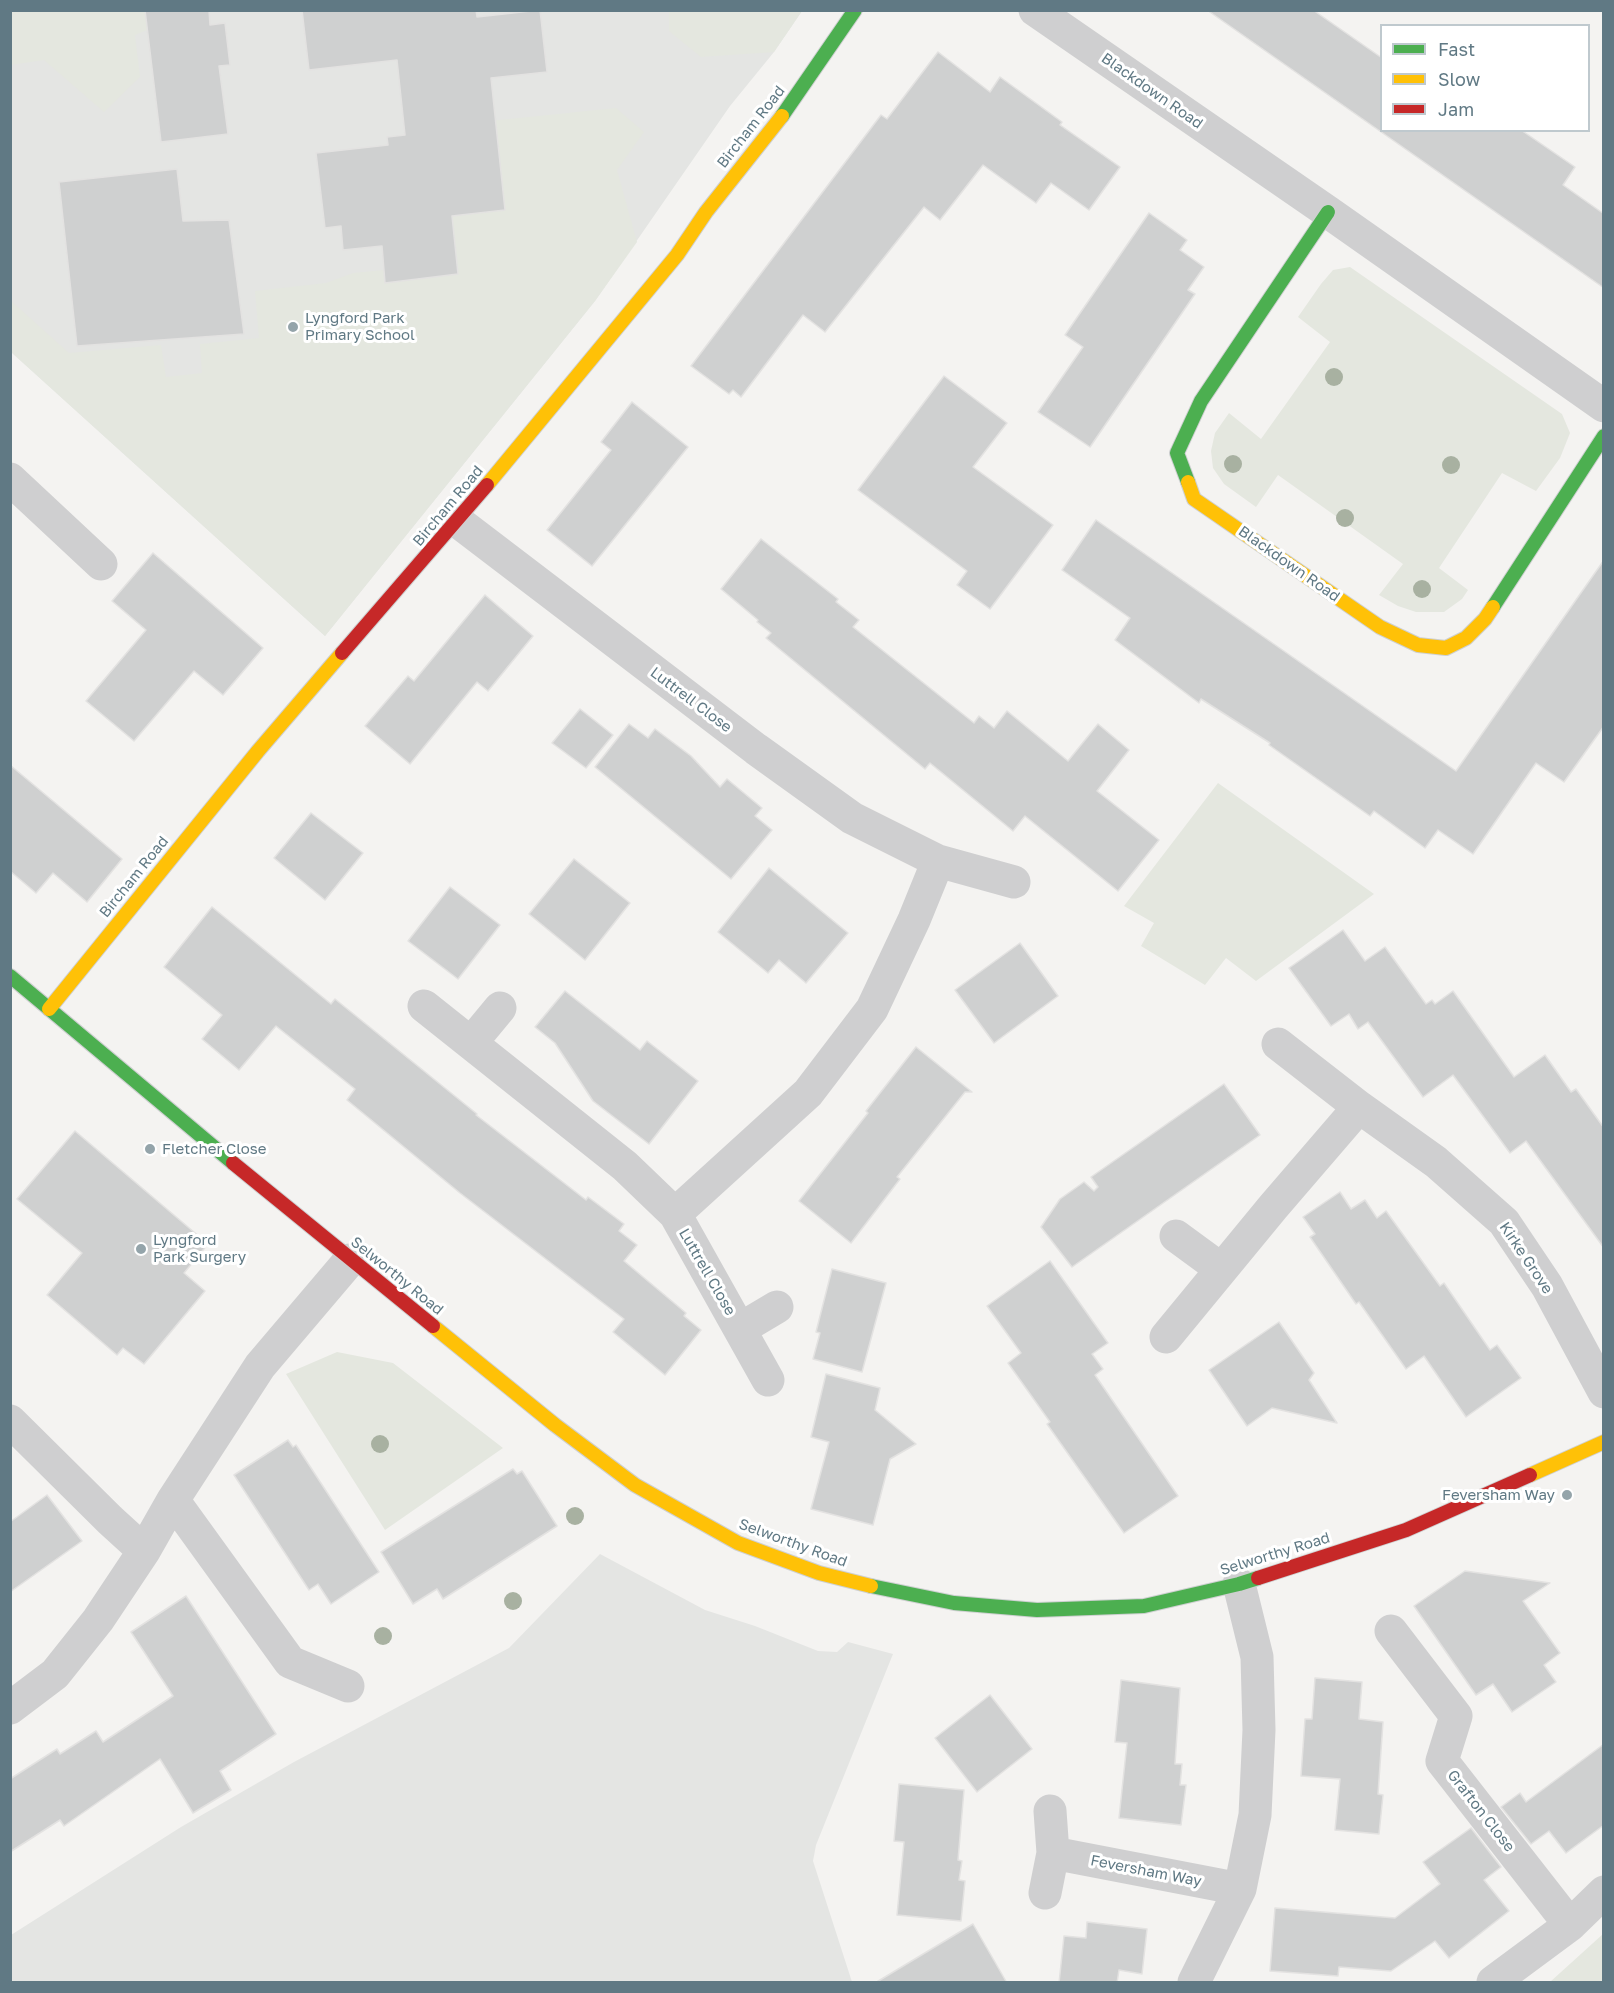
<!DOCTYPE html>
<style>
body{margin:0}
#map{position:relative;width:1614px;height:1993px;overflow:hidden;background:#f4f3f1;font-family:"Golos Text",sans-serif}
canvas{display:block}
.frame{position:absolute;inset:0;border:12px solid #607984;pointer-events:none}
.legend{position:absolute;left:1380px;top:24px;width:210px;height:108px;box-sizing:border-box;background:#fff;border:2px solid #bfc9ce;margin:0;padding:8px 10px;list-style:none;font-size:18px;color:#607984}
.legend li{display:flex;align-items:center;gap:12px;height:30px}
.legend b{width:30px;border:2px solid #bfc9ce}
</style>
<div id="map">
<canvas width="1614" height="1993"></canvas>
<div class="frame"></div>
<ul class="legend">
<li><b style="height:8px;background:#4caf50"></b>Fast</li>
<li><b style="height:8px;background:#ffc107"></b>Slow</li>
<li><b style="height:8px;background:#c62828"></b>Jam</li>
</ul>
</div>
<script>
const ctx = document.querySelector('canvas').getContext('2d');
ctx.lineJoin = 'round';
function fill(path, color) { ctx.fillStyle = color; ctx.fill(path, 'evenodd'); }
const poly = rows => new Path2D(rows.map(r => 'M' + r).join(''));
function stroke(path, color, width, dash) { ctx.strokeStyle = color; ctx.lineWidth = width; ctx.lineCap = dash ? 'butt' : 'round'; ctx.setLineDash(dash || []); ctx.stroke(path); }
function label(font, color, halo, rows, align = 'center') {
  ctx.font = font + ' "Golos Text",sans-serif'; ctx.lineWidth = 6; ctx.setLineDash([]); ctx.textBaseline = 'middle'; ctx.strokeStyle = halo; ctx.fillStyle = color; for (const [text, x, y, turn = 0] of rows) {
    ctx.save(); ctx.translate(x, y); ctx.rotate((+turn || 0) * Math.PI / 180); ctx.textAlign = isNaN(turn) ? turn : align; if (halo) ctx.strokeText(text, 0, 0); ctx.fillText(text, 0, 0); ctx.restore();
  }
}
const built = poly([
 [11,11,802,11,774,52,730,106,595,301,325,636,11,352],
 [600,1554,705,1610,755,1626,818,1651,837,1652,848,1642,893,1654,816,1845,813,1861,852,1982,11,1982,11,1935,181,1827,294,1762,509,1648]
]);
const green = poly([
 [10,11,145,11,147,30,135,35,140,77,104,112,44,60,11,65],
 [669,11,669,10,802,11,774,52,701,57,669,31],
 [616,108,644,132,617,170,637,242,595,301,325,636,11,352,10,300,69,353,161,345,166,377,202,373,200,344,259,338,255,291,326,283,353,273,384,270,385,283,458,274,452,216,451,125],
 [1350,267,1562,414,1570,433,1560,458,1536,491,1502,473,1439,568,1468,590,1462,599,1444,612,1416,612,1398,606,1379,595,1403,564,1278,475,1256,507,1224,484,1213,468,1211,451,1215,433,1229,413,1261,439,1330,342,1298,317,1321,284,1333,270],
 [1218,783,1374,894,1256,981,1226,958,1205,985,1141,946,1154,923,1124,906],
 [337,1352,393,1363,503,1448,385,1530,286,1374],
 [1603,1934,1603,1982,1550,1982]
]);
const building = poly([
 [145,10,209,10,210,25,225,23,230,65,219,66,228,134,161,142,145,10],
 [302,10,476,10,477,17,540,10,547,72,491,78,505,210,452,216,458,274,385,283,382,246,343,250,341,226,325,228,316,153,388,145,387,137,405,135,397,60,309,70,302,10],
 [1207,10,1313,10,1382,58,1382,130,1521,130,1575,167,1563,185,1604,214,1604,288,1207,10],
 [938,52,990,92,1000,77,1062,122,1060,125,1120,167,1089,210,1051,183,1036,203,983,165,940,220,924,207,825,332,803,315,741,397,733,390,729,394,691,366,881,115,887,119,938,52],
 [177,169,183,221,229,220,244,334,77,346,59,182,177,169],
 [1149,213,1187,240,1180,250,1204,267,1188,290,1195,294,1090,447,1038,412,1083,347,1065,335,1149,213],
 [944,376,1007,423,973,467,1053,525,990,609,957,585,967,571,858,490,944,376],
 [632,402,688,447,592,566,547,530,611,450,601,442,632,402],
 [1096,520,1456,771,1604,560,1604,726,1564,782,1536,763,1473,854,1438,830,1425,848,1374,811,1370,816,1269,745,1270,743,1201,699,1199,703,1115,640,1130,618,1062,570,1096,520],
 [761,539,838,599,836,602,859,620,853,627,974,723,979,716,994,728,1007,711,1068,761,1098,724,1129,750,1097,791,1159,840,1118,891,1025,816,1013,831,930,763,925,769,766,638,771,633,757,622,758,620,721,589,761,539],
 [153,553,263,648,223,695,194,671,134,741,86,701,146,630,112,601,153,553],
 [485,595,533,636,488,691,477,682,410,764,365,726,408,676,414,681,485,595],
 [580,709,613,735,586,768,552,743,580,709],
 [629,724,648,738,655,729,691,756,720,787,727,779,762,808,755,816,772,830,731,879,595,767,629,724],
 [10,765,122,859,87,902,53,873,36,893,10,871,10,765],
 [311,813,363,853,325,900,274,858,311,813],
 [574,859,630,903,585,960,529,914,574,859],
 [769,868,848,933,806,983,779,960,768,973,718,932,769,868],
 [450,887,500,925,458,979,408,941,450,887],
 [212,907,331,1004,335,999,477,1114,476,1115,586,1200,588,1197,624,1224,619,1231,637,1245,624,1261,686,1313,684,1316,701,1330,665,1375,613,1332,624,1319,460,1193,347,1100,355,1089,276,1026,239,1070,202,1039,222,1015,164,967,212,907],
 [1343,930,1365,961,1385,947,1426,1004,1432,1000,1435,1004,1453,991,1514,1077,1545,1055,1571,1092,1576,1089,1604,1128,1604,1248,1526,1141,1510,1153,1453,1075,1423,1097,1368,1022,1358,1029,1349,1014,1331,1026,1289,968,1343,930],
 [1020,943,1058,996,994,1043,955,990,1020,943],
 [565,991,640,1050,647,1041,698,1081,649,1144,593,1101,555,1043,535,1027,565,991],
 [916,1047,972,1092,965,1092,897,1177,900,1179,851,1243,799,1201,868,1113,866,1111,916,1047],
 [1224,1084,1260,1135,1072,1267,1041,1227,1060,1199,1084,1182,1094,1191,1098,1187,1091,1177,1224,1084],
 [75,1131,208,1244,184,1273,205,1291,144,1364,123,1348,117,1355,47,1295,82,1253,17,1199,75,1131],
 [1340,1192,1351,1209,1365,1200,1377,1218,1386,1211,1440,1286,1444,1283,1490,1350,1497,1345,1521,1378,1466,1417,1424,1356,1406,1369,1359,1302,1356,1304,1310,1237,1315,1234,1303,1217,1340,1192],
 [1050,1261,1108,1343,1092,1354,1103,1369,1095,1375,1178,1496,1124,1533,1047,1424,1050,1422,1008,1363,1021,1353,987,1306,1050,1261],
 [832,1269,886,1283,862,1372,813,1359,820,1333,816,1332,832,1269],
 [1279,1322,1314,1373,1309,1380,1337,1423,1272,1408,1247,1426,1209,1370,1279,1322],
 [826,1374,880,1388,875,1410,916,1444,890,1459,873,1525,811,1509,829,1442,811,1437,826,1374],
 [288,1440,293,1447,296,1445,379,1572,331,1604,318,1584,309,1590,234,1475,288,1440],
 [513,1469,517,1474,522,1471,557,1526,443,1599,437,1589,413,1604,381,1552,513,1469],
 [47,1495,82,1541,10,1592,10,1522,47,1495],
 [1465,1571,1550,1583,1523,1601,1560,1653,1544,1665,1556,1682,1512,1712,1493,1684,1476,1695,1414,1606,1465,1571],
 [186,1596,276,1734,220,1771,231,1790,193,1813,160,1759,64,1826,60,1820,10,1852,10,1779,57,1749,60,1754,96,1731,103,1742,173,1696,131,1632,186,1596],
 [1315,1678,1362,1682,1359,1719,1383,1722,1378,1794,1383,1795,1379,1834,1335,1830,1340,1779,1301,1776,1305,1719,1312,1719,1315,1678],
 [1121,1680,1180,1688,1175,1764,1182,1764,1180,1785,1186,1785,1181,1825,1119,1818,1127,1743,1115,1742,1121,1680],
 [990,1695,1032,1749,977,1792,935,1738,990,1695],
 [1604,1744,1604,1825,1566,1853,1549,1831,1531,1844,1501,1807,1520,1793,1526,1802,1604,1744],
 [899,1784,964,1790,958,1860,962,1861,959,1880,965,1881,961,1921,897,1915,904,1842,894,1841,899,1784],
 [1471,1828,1501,1867,1484,1880,1509,1911,1449,1958,1435,1941,1391,1971,1339,1967,1338,1976,1270,1971,1275,1908,1395,1918,1440,1884,1423,1862,1471,1828],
 [1087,1922,1147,1929,1142,1974,1119,1970,1117,1983,1059,1983,1064,1936,1086,1938,1087,1922],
 [973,1924,1007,1983,875,1983,973,1924]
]);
const street = poly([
 [1035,10,1328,212,1604,406],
 [10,479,101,564],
 [457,521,756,749,852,818,938,861,1014,882],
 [424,1006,625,1166,675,1214,808,1093,872,1009,914,920,938,861],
 [471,1043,500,1008],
 [1278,1044,1359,1107],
 [675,1214,768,1380],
 [1176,1236,1221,1269],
 [740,1329,777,1307],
 [1166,1337,1273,1207,1359,1107,1436,1162,1504,1222,1547,1286,1604,1392],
 [10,1421,110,1520,144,1551],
 [173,1500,290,1662,348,1686],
 [1391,1631,1456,1716,1442,1761,1570,1925],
 [10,1708,55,1674,98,1620,144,1551,173,1500,260,1366,350,1260],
 [1053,1853,1240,1889],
 [1045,1893,1053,1853,1050,1811],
 [1194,1982,1240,1889,1255,1815,1259,1730,1257,1657,1239,1584],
 [1493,1982,1570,1925,1604,1892]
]);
const fast = poly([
 [782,116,855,10],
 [1188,482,1177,453,1201,401,1328,212],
 [1493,607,1604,436],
 [10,976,233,1163],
 [871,1586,954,1603,1037,1610,1144,1606,1239,1584,1258,1578]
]);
const slow = poly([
 [1188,482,1194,499,1380,627,1418,645,1446,648,1466,638,1485,619,1493,607],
 [487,485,677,255,706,212,782,116],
 [49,1009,258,751,342,653],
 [433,1326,555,1425,635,1485,738,1543,819,1573,871,1586],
 [1530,1475,1604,1442]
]);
const jam = poly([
 [342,653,487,485],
 [233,1163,433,1326],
 [1258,1578,1406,1530,1530,1475]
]);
const trees = [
 [1334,377],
 [1233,464],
 [1451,465],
 [1345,518],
 [1422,589],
 [380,1444],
 [575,1516],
 [513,1601],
 [383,1636]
];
const markers = [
 [293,327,6,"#94a4aa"],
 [150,1149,6,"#94a4aa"],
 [141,1249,6,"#94a4aa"],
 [1567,1495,6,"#94a4aa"]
];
const streetNames = [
 ["Blackdown Road",1152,91,35],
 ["Bircham Road",751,127,-52],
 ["Bircham Road",448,506,-50],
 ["Blackdown Road",1289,564,35],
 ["Luttrell Close",691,700,37],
 ["Bircham Road",134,877,-51],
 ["Kirke Grove",1526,1258,56],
 ["Luttrell Close",707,1272,60],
 ["Selworthy Road",397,1276,39],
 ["Selworthy Road",793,1543,20],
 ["Selworthy Road",1275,1554,-17],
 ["Grafton Close",1481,1811,52],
 ["Feversham Way",1146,1871,11]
];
const poiNames = [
 ["Lyngford Park",305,318],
 ["Primary School",305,335],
 ["Fletcher Close",162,1149],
 ["Lyngford",153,1240],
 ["Park Surgery",153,1257],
 ["Feversham Way",1555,1495,"right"]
];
fill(built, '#e4e5e3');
fill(green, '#e4e7df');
fill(building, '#cfd0d0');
stroke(building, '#e3e2e1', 1.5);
stroke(fast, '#ced0d1', 16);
stroke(slow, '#ced0d1', 16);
stroke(jam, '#ced0d1', 16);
stroke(street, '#cfcfd0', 33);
stroke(fast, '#4caf50', 14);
stroke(slow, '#ffc107', 14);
stroke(jam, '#c62828', 14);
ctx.fillStyle = '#a8b1a1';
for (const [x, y] of trees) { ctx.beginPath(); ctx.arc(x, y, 9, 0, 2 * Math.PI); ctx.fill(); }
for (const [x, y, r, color] of markers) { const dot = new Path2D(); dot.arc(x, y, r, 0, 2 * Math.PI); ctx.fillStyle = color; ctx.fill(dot); stroke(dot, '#fff', 2); }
label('15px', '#607984', '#fff', streetNames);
label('15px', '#607984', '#fff', poiNames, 'left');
</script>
